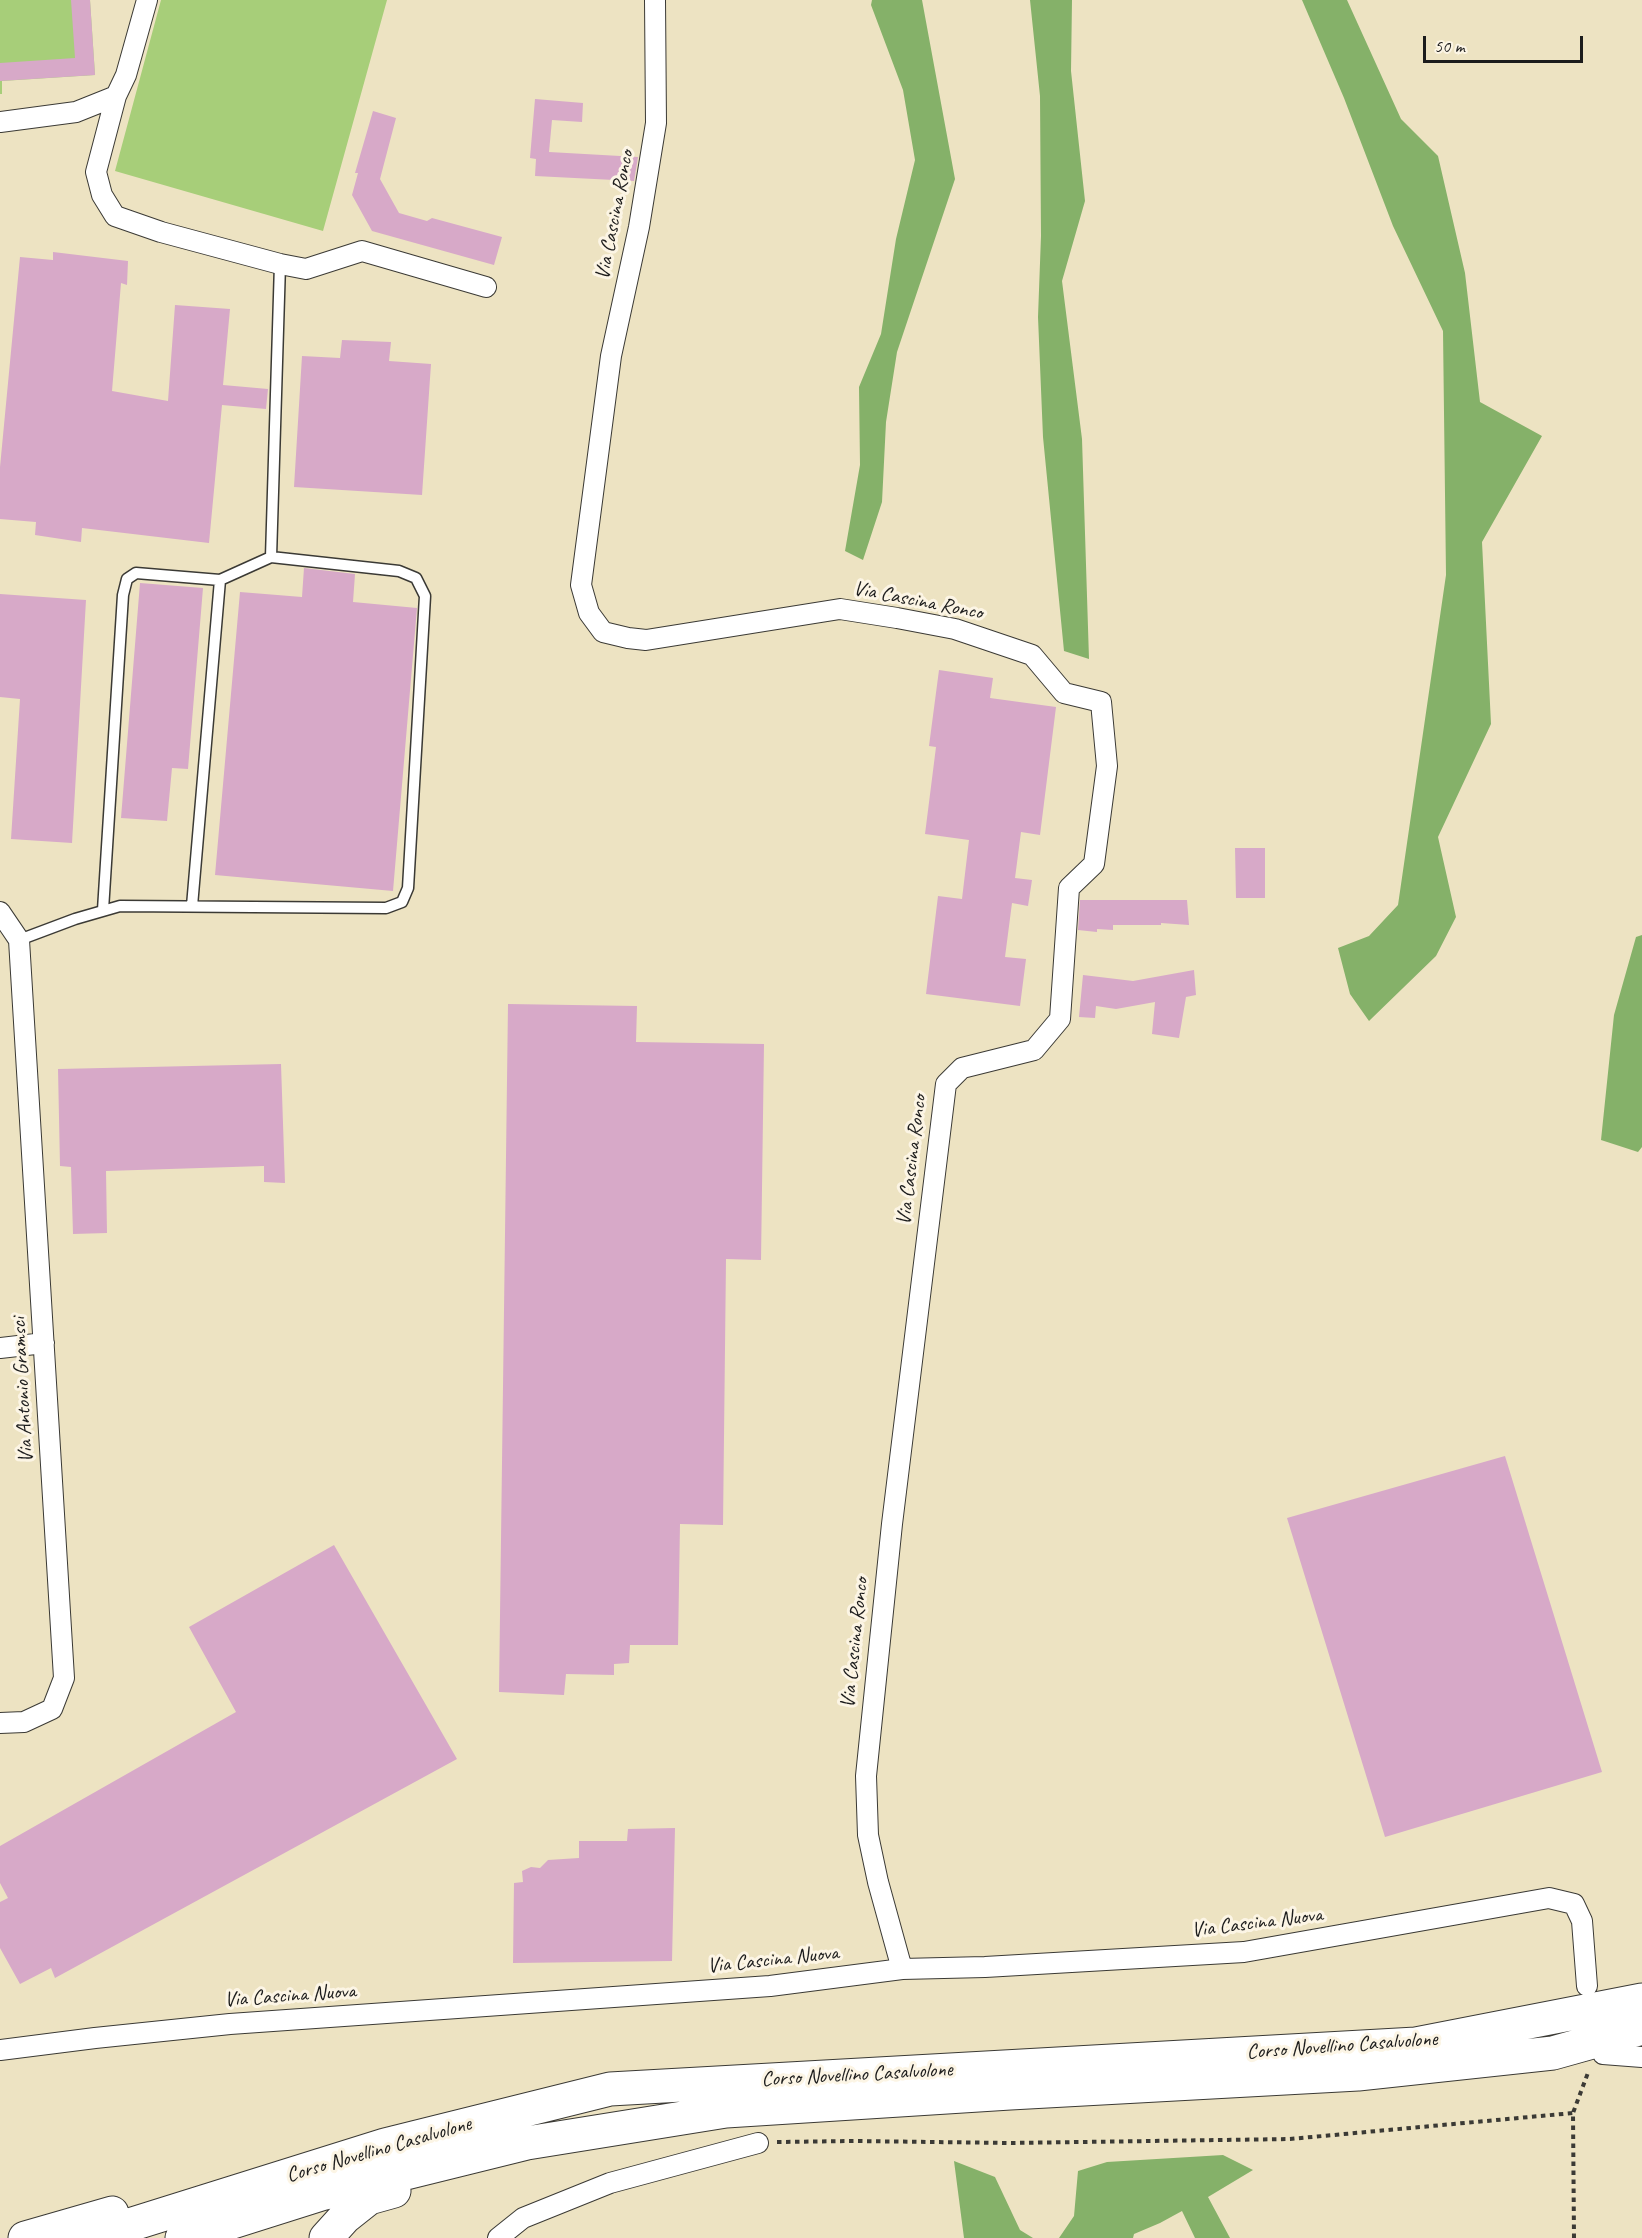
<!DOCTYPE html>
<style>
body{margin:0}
#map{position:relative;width:1642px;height:2238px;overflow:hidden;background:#ede3c2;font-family:Caveat,sans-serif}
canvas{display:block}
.scale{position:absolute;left:1423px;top:36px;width:160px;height:27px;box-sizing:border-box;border:3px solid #1c1c1c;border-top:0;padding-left:8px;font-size:18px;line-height:21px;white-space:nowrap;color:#1c1c1c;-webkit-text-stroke:4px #fcf5e5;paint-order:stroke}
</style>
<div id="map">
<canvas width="1642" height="2238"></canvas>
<div class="scale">50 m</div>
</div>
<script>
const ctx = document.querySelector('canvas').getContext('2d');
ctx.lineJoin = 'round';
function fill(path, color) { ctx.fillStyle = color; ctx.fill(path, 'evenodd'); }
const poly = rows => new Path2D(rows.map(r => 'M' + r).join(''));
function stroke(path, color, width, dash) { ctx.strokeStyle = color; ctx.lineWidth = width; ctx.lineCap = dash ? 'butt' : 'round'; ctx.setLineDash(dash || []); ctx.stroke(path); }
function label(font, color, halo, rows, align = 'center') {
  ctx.font = font + ' Caveat,sans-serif'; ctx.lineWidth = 6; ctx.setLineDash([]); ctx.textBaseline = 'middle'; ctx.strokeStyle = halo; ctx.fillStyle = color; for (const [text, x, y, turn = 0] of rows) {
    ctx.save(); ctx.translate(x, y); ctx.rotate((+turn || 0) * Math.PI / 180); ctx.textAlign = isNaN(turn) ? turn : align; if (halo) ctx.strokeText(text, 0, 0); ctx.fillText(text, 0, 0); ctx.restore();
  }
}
const green = poly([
 [0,0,90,0,95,75,2,81,2,94,0,94],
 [161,0,387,0,323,231,115,171]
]);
const forest = poly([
 [872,0,922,0,955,179,897,352,886,422,882,502,863,560,845,551,860,465,859,387,881,334,896,239,915,160,903,90,871,5],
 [1030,0,1072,0,1071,71,1085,201,1062,281,1082,439,1089,659,1064,651,1043,437,1038,317,1041,236,1040,96],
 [1302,0,1347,0,1401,119,1438,156,1465,273,1480,402,1542,436,1482,542,1491,724,1438,837,1456,917,1436,956,1369,1021,1350,994,1338,948,1369,936,1398,905,1446,575,1443,331,1393,226,1344,98],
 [1642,935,1642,1147,1638,1152,1601,1140,1614,1015,1636,937],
 [1223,2155,1253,2170,1208,2197,1230,2238,1195,2238,1182,2211,1160,2223,1134,2234,1133,2238,1059,2238,1074,2216,1078,2171,1107,2162],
 [954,2161,995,2177,1020,2230,1033,2238,964,2238]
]);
const building = poly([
 [71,0,90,0,95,75,0,81,0,63,75,58],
 [535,99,583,103,582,122,552,120,549,152,638,157,634,181,535,176,536,159,530,158],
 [373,111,396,118,380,179,399,213,427,221,432,218,502,237,494,265,372,231,352,195,358,173,355,173],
 [53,252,128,261,127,285,121,283,112,391,168,401,175,305,230,309,223,385,268,389,266,409,222,405,209,543,82,528,81,542,35,535,36,522,0,519,0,467,20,257,53,260],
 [342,340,391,342,389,361,431,364,422,495,294,487,302,356,340,358],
 [304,568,355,574,353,602,417,608,393,891,215,875,240,592,302,597],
 [140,583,203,588,188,769,172,768,167,821,121,818],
 [0,594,86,600,72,843,11,839,20,699,0,697],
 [939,670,993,678,990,698,1056,707,1040,835,1021,832,1015,878,1032,880,1028,906,1012,903,1005,957,1026,959,1020,1006,926,994,938,896,962,899,969,840,925,834,936,747,929,746],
 [1235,848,1265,848,1265,898,1236,898],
 [1080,900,1187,900,1189,925,1161,923,1161,925,1113,925,1113,930,1097,929,1097,932,1078,930],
 [1194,970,1196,995,1186,997,1179,1038,1152,1034,1155,1002,1116,1009,1096,1006,1095,1018,1079,1017,1083,975,1133,981],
 [508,1004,637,1006,636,1042,764,1044,761,1260,726,1259,723,1525,680,1524,678,1645,630,1645,629,1663,614,1664,614,1675,566,1674,564,1695,499,1692],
 [281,1064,285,1183,264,1182,264,1166,106,1171,107,1233,73,1234,71,1167,60,1166,58,1069],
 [1505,1456,1602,1772,1385,1837,1287,1518],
 [334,1545,457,1759,55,1978,51,1968,20,1984,0,1948,0,1902,8,1898,0,1883,0,1846,236,1712,189,1627],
 [675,1828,672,1961,513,1963,514,1883,523,1882,522,1871,531,1867,540,1868,548,1860,579,1858,579,1841,627,1841,628,1829]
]);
const path = poly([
 [777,2142,854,2141,1011,2143,1290,2139,1573,2113],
 [1574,2238,1573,2113,1589,2070]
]);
const lane = poly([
 [271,557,280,264],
 [192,906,220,580],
 [19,940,75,919,120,906,386,908,402,902,408,888,425,596,416,578,399,571,271,557,220,580,136,573,127,579,123,595,103,910]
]);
const street = poly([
 [655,0,656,123,639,227,611,356,581,585,589,613,603,632,628,638,646,640,840,609,897,618,955,629,1032,655,1064,693,1101,702,1107,766,1094,864,1069,888,1060,1019,1034,1050,962,1068,946,1084,892,1524,866,1776,868,1835,878,1882,902,1969],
 [116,96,96,172,102,195,115,216,161,232,280,264,306,269,362,251,486,287],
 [0,122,76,112,116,96,126,75,147,0],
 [0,912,19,940,64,1678,52,1709,24,1722,0,1723],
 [0,1348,44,1343],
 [0,2050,95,2038,230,2024,770,1986,902,1969,985,1967,1244,1952,1549,1898,1574,1904,1582,1921,1587,1986],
 [1603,2054,1642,2057],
 [498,2238,523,2218,610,2183,758,2143]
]);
const highway = poly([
 [25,2238,112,2213],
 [88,2238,385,2145,610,2089,1416,2044,1642,2000],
 [182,2238,321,2194,527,2143,726,2111,1010,2093,1358,2074,1553,2053,1642,2028],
 [326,2238,345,2217,369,2198,394,2191]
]);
const streetNames = [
 ["Via Cascina Ronco",615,215,-79],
 ["Via Cascina Ronco",918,601,11],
 ["Via Cascina Ronco",912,1160,-83],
 ["Via Antonio Gramsci",23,1390,-93],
 ["Via Cascina Ronco",855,1643,-84],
 ["Via Cascina Nuova",1257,1923,-7],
 ["Via Cascina Nuova",773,1960,-6],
 ["Via Cascina Nuova",290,1996,-4],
 ["Corso Novellino Casalvolone",1342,2046,-4],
 ["Corso Novellino Casalvolone",857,2075,-3],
 ["Corso Novellino Casalvolone",379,2150,-16]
];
fill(green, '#a7ce79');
fill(forest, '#85b169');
fill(building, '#d7a9c8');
stroke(lane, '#3b3a35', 13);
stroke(street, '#3b3a35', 22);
stroke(highway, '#3b3a35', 35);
stroke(path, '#3b3a35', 4, [4.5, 4.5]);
stroke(lane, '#fff', 10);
stroke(street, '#fff', 20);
stroke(highway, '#fff', 33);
label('21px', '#1c1c1c', '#fcf5e5', streetNames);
</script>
